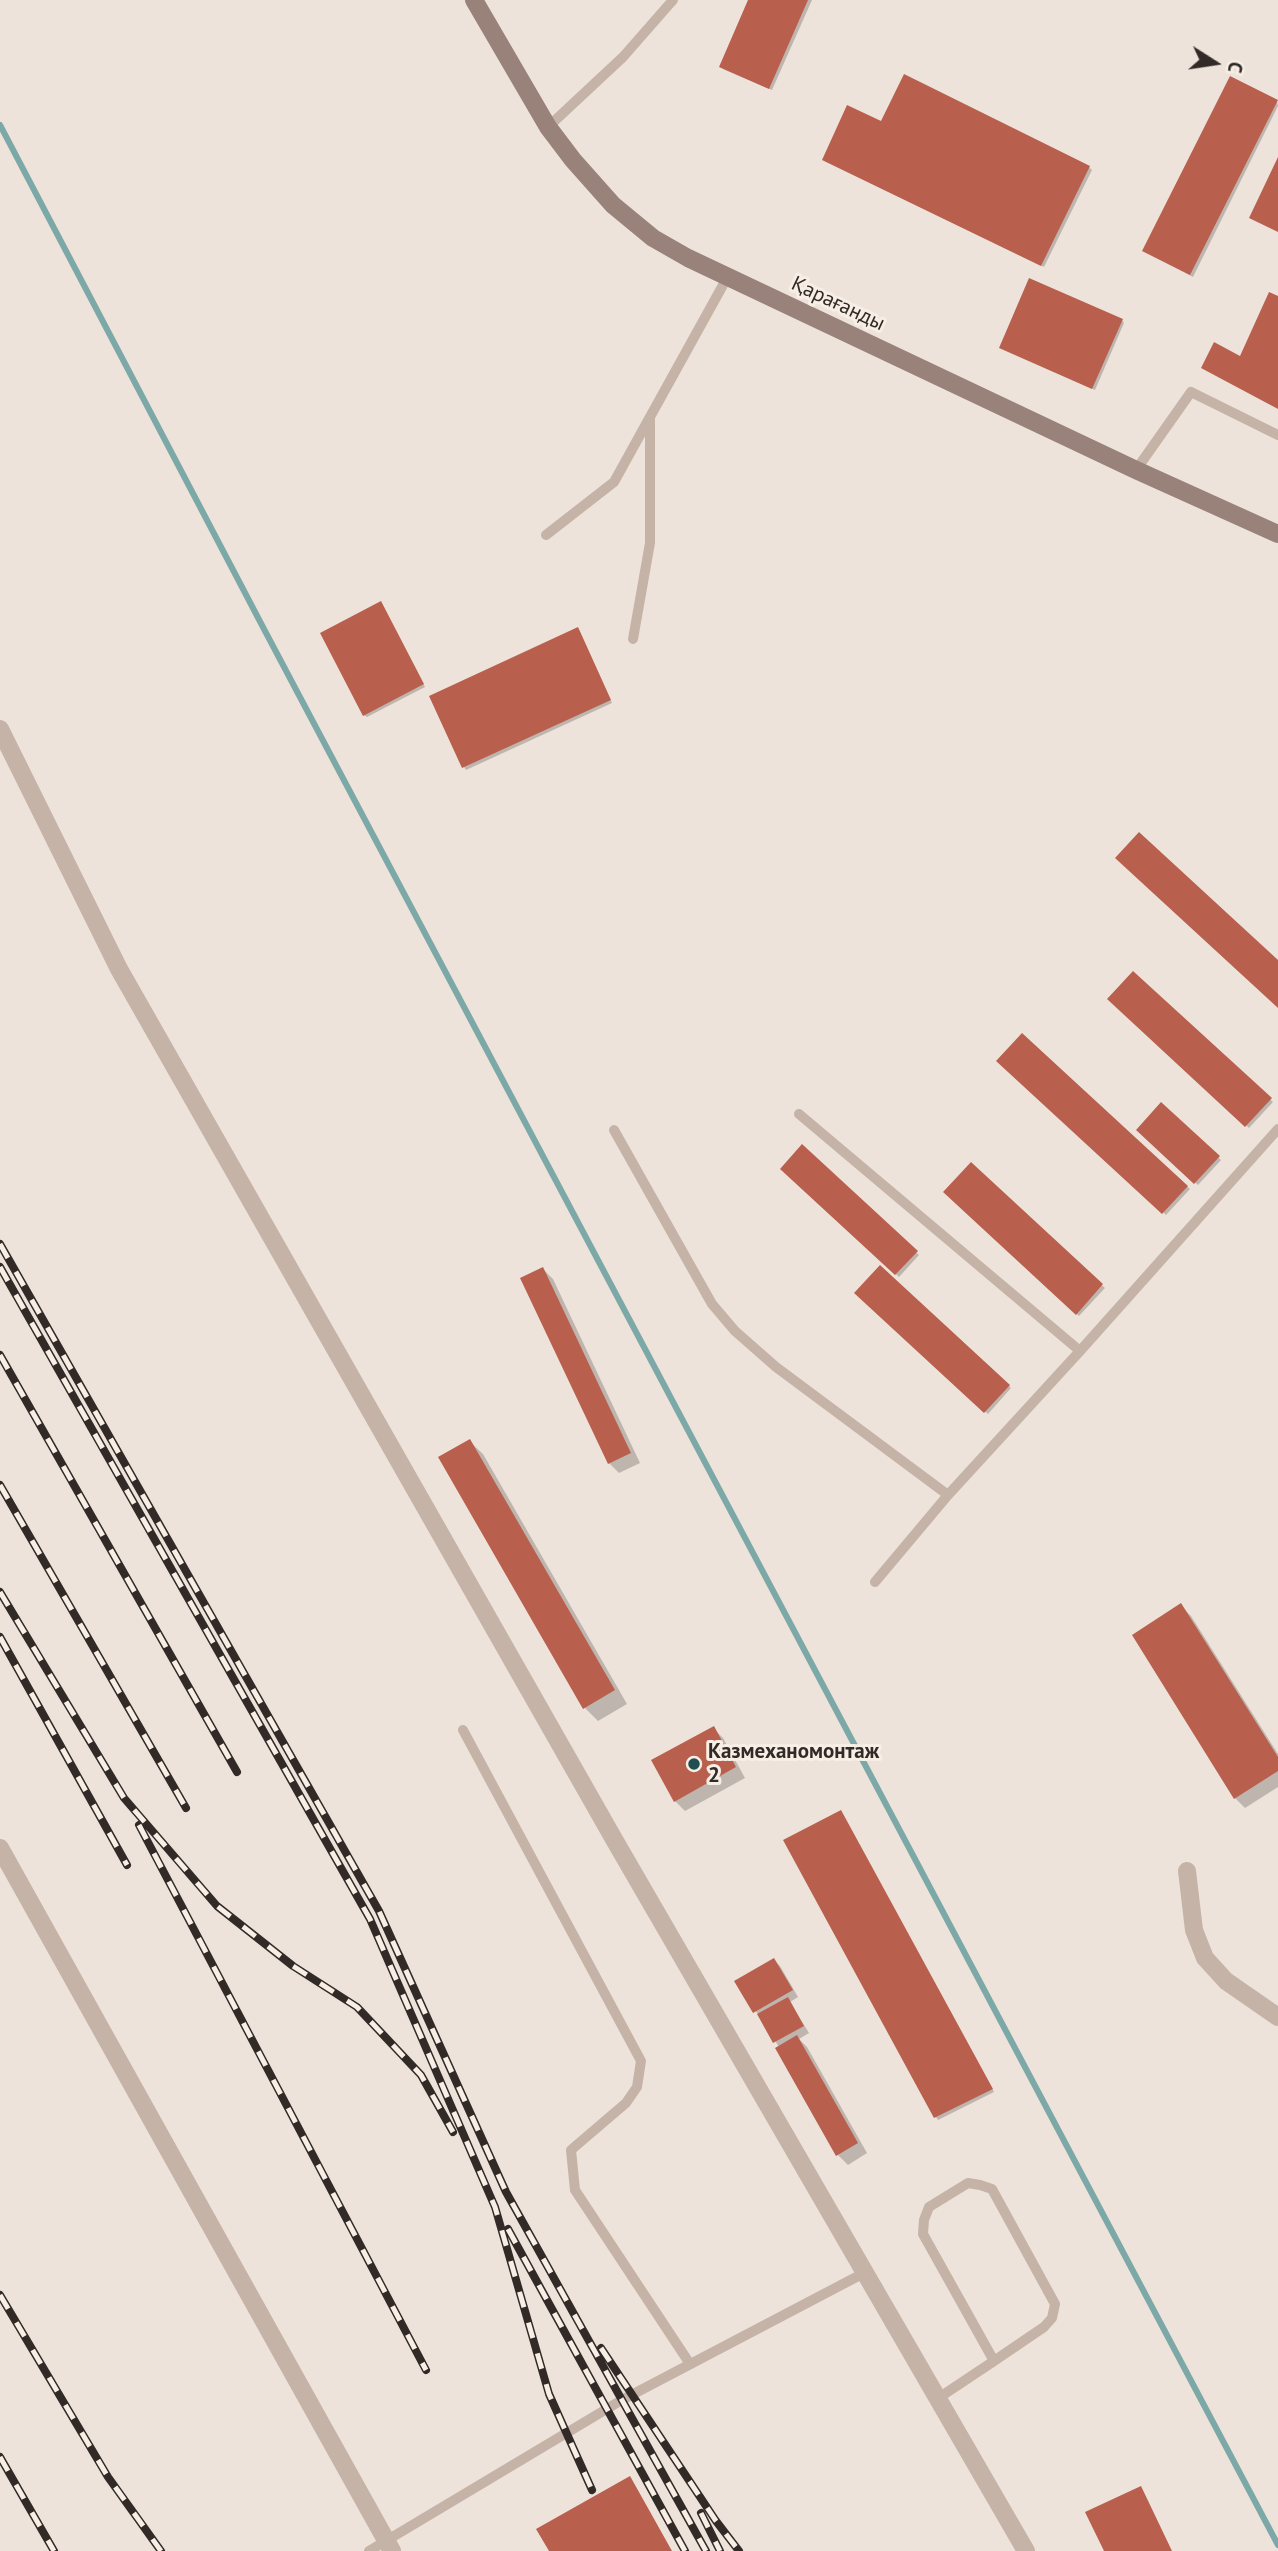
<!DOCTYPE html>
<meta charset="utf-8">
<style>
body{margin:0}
#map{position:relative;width:1278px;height:2551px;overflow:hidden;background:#eee3da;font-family:"PT Sans",sans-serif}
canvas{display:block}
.north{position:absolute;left:1180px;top:28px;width:70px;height:70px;-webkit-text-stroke:5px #f7eee6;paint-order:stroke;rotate:102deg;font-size:19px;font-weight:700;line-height:28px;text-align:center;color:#322a27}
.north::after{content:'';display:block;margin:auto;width:24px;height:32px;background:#322a27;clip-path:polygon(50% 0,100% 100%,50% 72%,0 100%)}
</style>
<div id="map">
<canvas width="1278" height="2551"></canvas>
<div class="north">С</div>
</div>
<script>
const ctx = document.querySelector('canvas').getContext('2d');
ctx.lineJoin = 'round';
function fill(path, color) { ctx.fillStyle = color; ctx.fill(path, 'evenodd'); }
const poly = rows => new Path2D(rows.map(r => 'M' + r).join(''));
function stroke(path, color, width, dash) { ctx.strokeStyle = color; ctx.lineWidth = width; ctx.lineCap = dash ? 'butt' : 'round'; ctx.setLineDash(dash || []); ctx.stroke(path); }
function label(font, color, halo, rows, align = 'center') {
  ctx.font = font + ' "PT Sans",sans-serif'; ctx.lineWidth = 6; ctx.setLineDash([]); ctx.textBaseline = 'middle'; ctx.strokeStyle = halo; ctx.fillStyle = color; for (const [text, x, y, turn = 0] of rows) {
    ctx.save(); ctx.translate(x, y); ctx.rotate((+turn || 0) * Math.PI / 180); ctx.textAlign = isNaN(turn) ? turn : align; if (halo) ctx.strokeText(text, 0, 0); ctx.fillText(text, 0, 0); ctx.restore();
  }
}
const shadow = poly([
 [750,0,812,0,772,90,723,69],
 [1277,101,1278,106,1193,277,1147,253,1144,251],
 [882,123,1089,167,1092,170,1044,267,827,162],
 [1122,320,1124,323,1095,390,1001,347],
 [381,603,425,687,367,717,364,715],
 [580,632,612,703,466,770,464,767],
 [1133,973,1273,1102,1249,1128,1109,999],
 [1023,1036,1190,1189,1166,1215,999,1061],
 [1161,1105,1221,1160,1198,1185,1138,1130],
 [802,1147,919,1255,899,1277,782,1169],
 [971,1165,1105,1288,1079,1316,946,1192],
 [880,1267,1011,1388,988,1414,856,1293],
 [543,1269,553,1279,640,1463,619,1473,609,1463],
 [469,1441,483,1454,627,1704,598,1721,585,1708],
 [1181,1606,1191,1616,1278,1754,1278,1787,1245,1808,1235,1798],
 [713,1728,723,1738,745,1778,685,1811,675,1801],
 [843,1815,994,2092,938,2120,936,2117],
 [774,1960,780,1966,798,1997,790,2002,809,2033,799,2039,807,2047,867,2153,848,2165,838,2155,779,2047,737,1982]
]);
const stream = poly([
 [0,125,265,631,1278,2545]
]);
const building = poly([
 [748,0,808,0,769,89,719,67],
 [904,74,1090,166,1041,266,822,160,847,105,881,121],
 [1230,76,1278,100,1190,275,1142,251],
 [1278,157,1278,232,1249,218],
 [1029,278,1123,319,1092,389,999,348],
 [1269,292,1278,296,1278,409,1201,368,1214,342,1240,356],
 [381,601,424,684,363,716,320,633],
 [578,627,611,700,462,768,429,696],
 [1139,832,1278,960,1278,1008,1115,858],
 [1133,971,1272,1098,1245,1127,1107,999],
 [1022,1033,1188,1186,1162,1214,996,1061],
 [1161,1102,1220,1156,1194,1184,1136,1130],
 [802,1144,918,1251,895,1275,780,1169],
 [971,1162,1103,1284,1076,1315,943,1192],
 [880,1265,1010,1385,984,1413,854,1293],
 [543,1267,631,1453,608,1464,520,1278],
 [470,1439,615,1690,583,1709,438,1457],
 [1181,1603,1278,1757,1278,1771,1234,1799,1132,1635],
 [714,1726,736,1767,674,1802,651,1760],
 [841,1810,993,2089,934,2118,783,1840],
 [774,1958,793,1990,753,2013,734,1981],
 [788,1997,804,2026,773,2043,757,2014],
 [797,2035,858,2143,836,2156,775,2048],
 [630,2476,672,2551,549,2551,536,2529],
 [1141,2486,1172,2551,1104,2551,1085,2512]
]);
const service = poly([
 [548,127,623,57,673,0],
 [1136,470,1191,392,1278,435],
 [546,535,614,482,728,276],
 [633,639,650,543,650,418],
 [799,1114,1080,1351],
 [614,1130,712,1304,735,1331,776,1367,948,1495],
 [875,1582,948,1495,1080,1351,1278,1129],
 [463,1730,641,2061,637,2087,626,2103,571,2150,575,2190,690,2364],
 [937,2399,994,2361,1044,2327,1052,2318,1055,2304,992,2189,980,2185,968,2183,929,2207,924,2220,923,2234,994,2361],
 [369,2551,620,2401,864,2273]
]);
const minor = poly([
 [0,729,119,969,615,1841,1026,2551],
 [0,1848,392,2551],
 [1187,1871,1194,1930,1205,1958,1226,1981,1278,2017]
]);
const secondary = poly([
 [474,0,548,127,573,160,613,205,653,238,688,258,1136,470,1278,534]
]);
const rail = poly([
 [0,1244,379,1911,506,2192,706,2551],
 [0,1267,370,1919,495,2207,549,2394,592,2490],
 [0,1355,237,1772],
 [0,1485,186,1808],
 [0,1592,124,1798,217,1906,293,1966,357,2007,421,2075,453,2132],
 [0,1637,127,1865],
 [139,1825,426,2370],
 [508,2229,685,2551],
 [0,2295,108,2477,161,2551],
 [601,2348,716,2521,739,2551],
 [0,2457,54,2551],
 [701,2513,720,2551]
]);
const markers = [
 [694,1764,7,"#214f4f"]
];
const streetNames = [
 ["Қарағанды",838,304,25]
];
const poiNames = [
 ["Казмеханомонтаж",708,1752],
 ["2",708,1776]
];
fill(shadow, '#0003');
stroke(stream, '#7ca8a7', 6);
fill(building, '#b95f4d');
stroke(service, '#c5b3a7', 10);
stroke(minor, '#c5b3a7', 18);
stroke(secondary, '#988279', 18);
stroke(rail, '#322a27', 8);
stroke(rail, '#f7eee6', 5, [16]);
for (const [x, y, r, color] of markers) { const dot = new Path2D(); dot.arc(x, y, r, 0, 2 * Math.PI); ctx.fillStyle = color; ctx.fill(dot); stroke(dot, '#f7eee6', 2.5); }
label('21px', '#322a27', '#f7eee6', streetNames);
label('bold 21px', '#322a27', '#f7eee6', poiNames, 'left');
</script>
